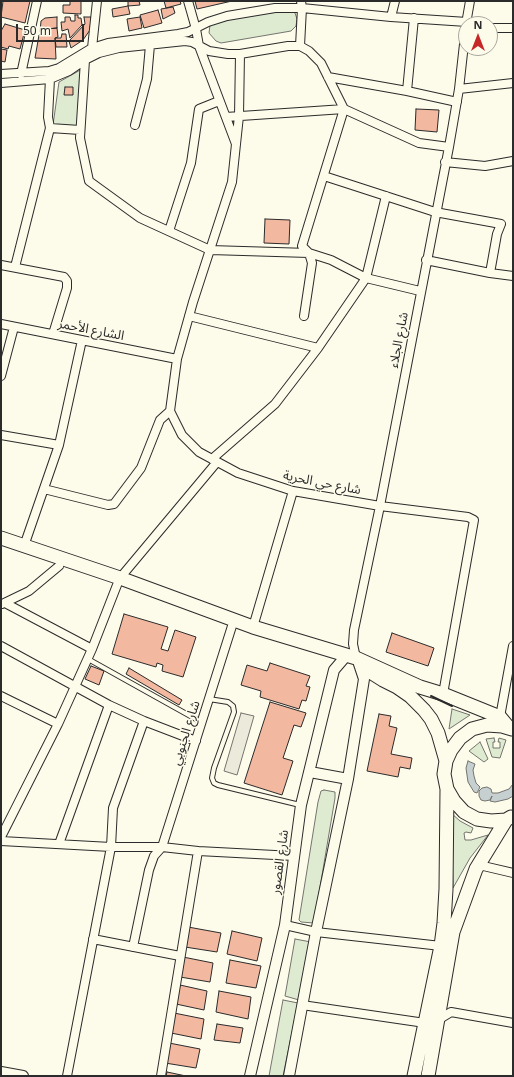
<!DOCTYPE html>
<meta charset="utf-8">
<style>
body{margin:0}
#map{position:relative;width:514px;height:1077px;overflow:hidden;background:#fdfbea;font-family:"Noto Sans",sans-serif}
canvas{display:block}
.frame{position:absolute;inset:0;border:2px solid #2b2b2b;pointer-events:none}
.north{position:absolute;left:458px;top:16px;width:40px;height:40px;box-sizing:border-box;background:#fdfbea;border:1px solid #a9a89e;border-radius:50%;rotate:0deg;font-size:11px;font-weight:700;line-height:16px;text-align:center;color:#2b2b2b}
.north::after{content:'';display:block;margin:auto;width:14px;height:18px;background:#c62828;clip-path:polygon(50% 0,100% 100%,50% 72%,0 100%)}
.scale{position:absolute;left:16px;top:24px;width:68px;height:18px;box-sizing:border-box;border:2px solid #2b2b2b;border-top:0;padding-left:5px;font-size:12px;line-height:14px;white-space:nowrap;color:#2b2b2b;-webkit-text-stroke:3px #fdfbea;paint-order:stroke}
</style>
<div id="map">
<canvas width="514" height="1077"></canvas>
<div class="frame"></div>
<div class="north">N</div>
<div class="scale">50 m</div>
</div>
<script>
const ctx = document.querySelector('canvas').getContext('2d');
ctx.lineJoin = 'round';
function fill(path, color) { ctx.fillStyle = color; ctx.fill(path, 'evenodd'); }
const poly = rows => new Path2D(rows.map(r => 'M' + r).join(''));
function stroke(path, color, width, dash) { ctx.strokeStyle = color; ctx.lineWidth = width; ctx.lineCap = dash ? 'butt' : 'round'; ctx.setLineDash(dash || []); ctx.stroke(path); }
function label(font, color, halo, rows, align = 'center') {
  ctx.font = font + ' "Noto Sans","Noto Sans Arabic",sans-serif'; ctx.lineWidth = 3; ctx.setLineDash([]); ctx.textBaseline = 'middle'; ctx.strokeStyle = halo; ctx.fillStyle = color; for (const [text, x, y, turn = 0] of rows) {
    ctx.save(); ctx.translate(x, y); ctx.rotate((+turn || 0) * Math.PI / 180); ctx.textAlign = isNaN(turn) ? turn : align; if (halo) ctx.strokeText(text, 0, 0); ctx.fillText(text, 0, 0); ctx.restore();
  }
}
const green = poly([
 [291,10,295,13,297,19,296,26,291,31,221,43,216,41,209,33,210,25,212,21,291,10],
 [84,68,79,128,53,125,59,82,84,68],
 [452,709,470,715,449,729,452,709],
 [494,738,495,742,493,742,493,748,500,748,500,742,498,742,499,738,506,740,500,758,492,757,486,739,494,738],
 [480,742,488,759,484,762,469,751,480,742],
 [324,790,335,792,335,798,314,923,301,922,299,920,318,802,321,791,324,790],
 [451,813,460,821,473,828,471,833,466,832,464,833,465,840,471,840,488,835,470,858,453,888,451,813],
 [295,939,311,942,299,1000,285,996,295,939],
 [283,1000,298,1003,283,1076,269,1076,283,1000]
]);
const parking = poly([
 [241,713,254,716,237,775,224,771,241,713]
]);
const water = poly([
 [468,761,475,764,473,770,474,776,476,783,480,787,477,793,474,792,468,782,466,768,468,761],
 [513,784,513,796,508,799,495,802,490,801,492,796,490,800,485,801,481,800,479,796,479,791,482,788,487,787,491,789,492,793,498,793,509,789,513,784]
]);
const building = poly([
 [3,1,30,1,25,23,1,17,3,1],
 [70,1,81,1,81,14,63,13,63,5,70,5,70,1],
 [128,1,139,1,140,5,128,6,128,1],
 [164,1,180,1,181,4,166,8,164,1],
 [195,1,232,1,197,9,195,1],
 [128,6,130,14,113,17,112,9,128,6],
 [173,7,175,13,163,19,161,9,173,7],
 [158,10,162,23,144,28,140,15,158,10],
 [75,15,78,15,78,18,81,18,82,25,70,38,68,29,62,31,61,22,65,22,65,17,70,17,71,21,75,21,75,15],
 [57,17,57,28,47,29,45,32,40,32,41,21,45,18,57,17],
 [84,17,91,17,90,30,83,40,71,48,69,41,85,24,84,17],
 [140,17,142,28,129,31,127,19,140,17],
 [5,24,25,30,20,49,9,46,8,49,1,47,1,31,5,24],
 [57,28,58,37,55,38,56,59,35,58,39,35,45,32,47,29,57,28],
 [62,34,66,34,67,47,56,47,55,38,61,38,62,34],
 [1,49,7,50,5,62,1,61,1,49],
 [65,87,73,87,73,95,64,95,65,87],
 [416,109,439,110,437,132,415,130,416,109],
 [265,219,290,220,289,244,264,243,265,219],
 [124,614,168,627,161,649,168,651,175,630,196,637,183,677,162,671,163,665,157,663,156,667,112,654,124,614],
 [392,633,434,648,428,666,386,652,392,633],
 [270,663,310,676,306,686,310,687,306,701,302,700,299,709,260,697,261,691,241,685,247,665,267,671,270,663],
 [91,666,104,671,99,685,85,679,91,666],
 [129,668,182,700,179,705,126,674,129,668],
 [270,702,306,713,301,727,294,725,283,758,293,761,282,795,244,783,270,702],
 [379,714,391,716,389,726,397,728,391,754,412,758,410,769,400,767,398,777,367,771,379,714],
 [188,927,221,933,217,952,185,947,188,927],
 [232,931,262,938,257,961,227,954,232,931],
 [183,957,213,963,210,982,180,977,183,957],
 [230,960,261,966,256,988,226,983,230,960],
 [180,985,207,991,204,1010,176,1004,180,985],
 [219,991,251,997,248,1019,216,1012,219,991],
 [174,1013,204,1019,201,1039,171,1033,174,1013],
 [217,1024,243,1028,240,1043,214,1040,217,1024],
 [169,1043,200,1049,196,1068,165,1063,169,1043],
 [167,1072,186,1076,166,1076,167,1072]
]);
const service = poly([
 [88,659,201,722],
 [209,699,228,702,233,706,234,712,214,768,212,778,214,783,218,785,300,805]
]);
const minor = poly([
 [188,1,196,29,199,46,236,144,239,116,240,54],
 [391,17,395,1],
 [466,24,470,1],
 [490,28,513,28],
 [300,46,302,8,301,1],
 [92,48,97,1],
 [85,60,80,138,89,181,140,218,210,250,309,253,331,260,366,278,420,291],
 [1,74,49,71,59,68,92,48,108,43,178,34,188,32,208,22,227,16,275,8,302,8,391,17,467,22],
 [21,74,37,1],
 [328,77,407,91,457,102],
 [50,79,48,117,50,128,80,130],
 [1,83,50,79,69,71,85,60,99,53,119,48,185,41,192,42,209,51,228,54,240,54,288,46,300,46,309,51,321,63,344,109,419,143,449,147],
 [459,89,513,83],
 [407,91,414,18],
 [226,117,344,109,302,246,309,253,312,263,304,316],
 [135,125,147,79,150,45],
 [236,144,232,182,193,302,177,359,170,411,182,435,199,452,238,473,293,491,380,506,468,517,474,520,443,694],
 [445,162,485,166,513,161],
 [324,176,435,212,501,224,497,234,490,273],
 [169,231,191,163,199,109,219,101],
 [426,260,490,273,513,276],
 [1,265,64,277,67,281,67,288,53,334],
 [15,267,50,128],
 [189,316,318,348],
 [1,324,177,359],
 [1,376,14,327],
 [1,435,59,445],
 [212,459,275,404,318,348,366,278,386,196],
 [44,489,108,505,114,504,141,468,160,420,170,411],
 [24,546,59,445,82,340],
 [120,578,217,462],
 [5,603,92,649],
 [2,604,29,591,59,566],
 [253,627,293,491],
 [1,646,109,705,144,721,196,741],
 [356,658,353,644,354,630,380,506,449,147,459,89,466,26],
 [1,696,58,724],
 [500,717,513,646],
 [1,837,58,724,92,649,117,585],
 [1,841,111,847,162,847,198,851,294,856],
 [59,844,109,705],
 [479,865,513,873],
 [285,925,316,932,441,946],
 [93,939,180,956],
 [133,947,149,870,154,856,162,847,232,626],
 [302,1005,425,1023,438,1020,451,1012,513,1023],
 [67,1076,111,847,113,808,144,721],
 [161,1076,198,851]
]);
const tertiary = poly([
 [310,772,348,779],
 [1,1072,23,1076],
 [250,1076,285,925,301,805,334,670,346,656],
 [289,1076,316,932,348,779,364,679,359,664]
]);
const primary = poly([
 [1,538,120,578,253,627,356,658,420,687,443,694,500,717,509,728],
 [364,668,383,680,397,687,410,696,424,710,431,719,438,733,446,761],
 [511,817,506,820,491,821,477,819,464,812,454,801,447,789,444,774,446,761,451,750,460,738,472,729,487,725,502,726,512,729],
 [414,1076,441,946,444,923,446,889,447,789],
 [428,1076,453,932,476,869,506,820]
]);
const wall = poly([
 [431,696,452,706]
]);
const streetNames = [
 ["الشارع الأحمر",91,330,11],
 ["شارع الجلاء",399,340,-79],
 ["شارع حي الحرية",322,483,11],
 ["شارع الجنوبي",186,733,-72],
 ["شارع القصور",280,862,-82]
];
fill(green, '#deebd1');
stroke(green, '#74746e', 1);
fill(parking, '#eceadb');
stroke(parking, '#74746e', 1);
fill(water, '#c7d0d0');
stroke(water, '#74746e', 1);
fill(building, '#f2b8a0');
stroke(building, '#2b2b2b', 1);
stroke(service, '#2b2b2b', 6);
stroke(minor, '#2b2b2b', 10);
stroke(tertiary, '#2b2b2b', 12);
stroke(primary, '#2b2b2b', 15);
stroke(service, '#fdfbea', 4);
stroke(minor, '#fdfbea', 8);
stroke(tertiary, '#fdfbea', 10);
stroke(primary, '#fdfbea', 13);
stroke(wall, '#2b2b2b', 2);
label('13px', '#2b2b2b', '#fdfbea', streetNames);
</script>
